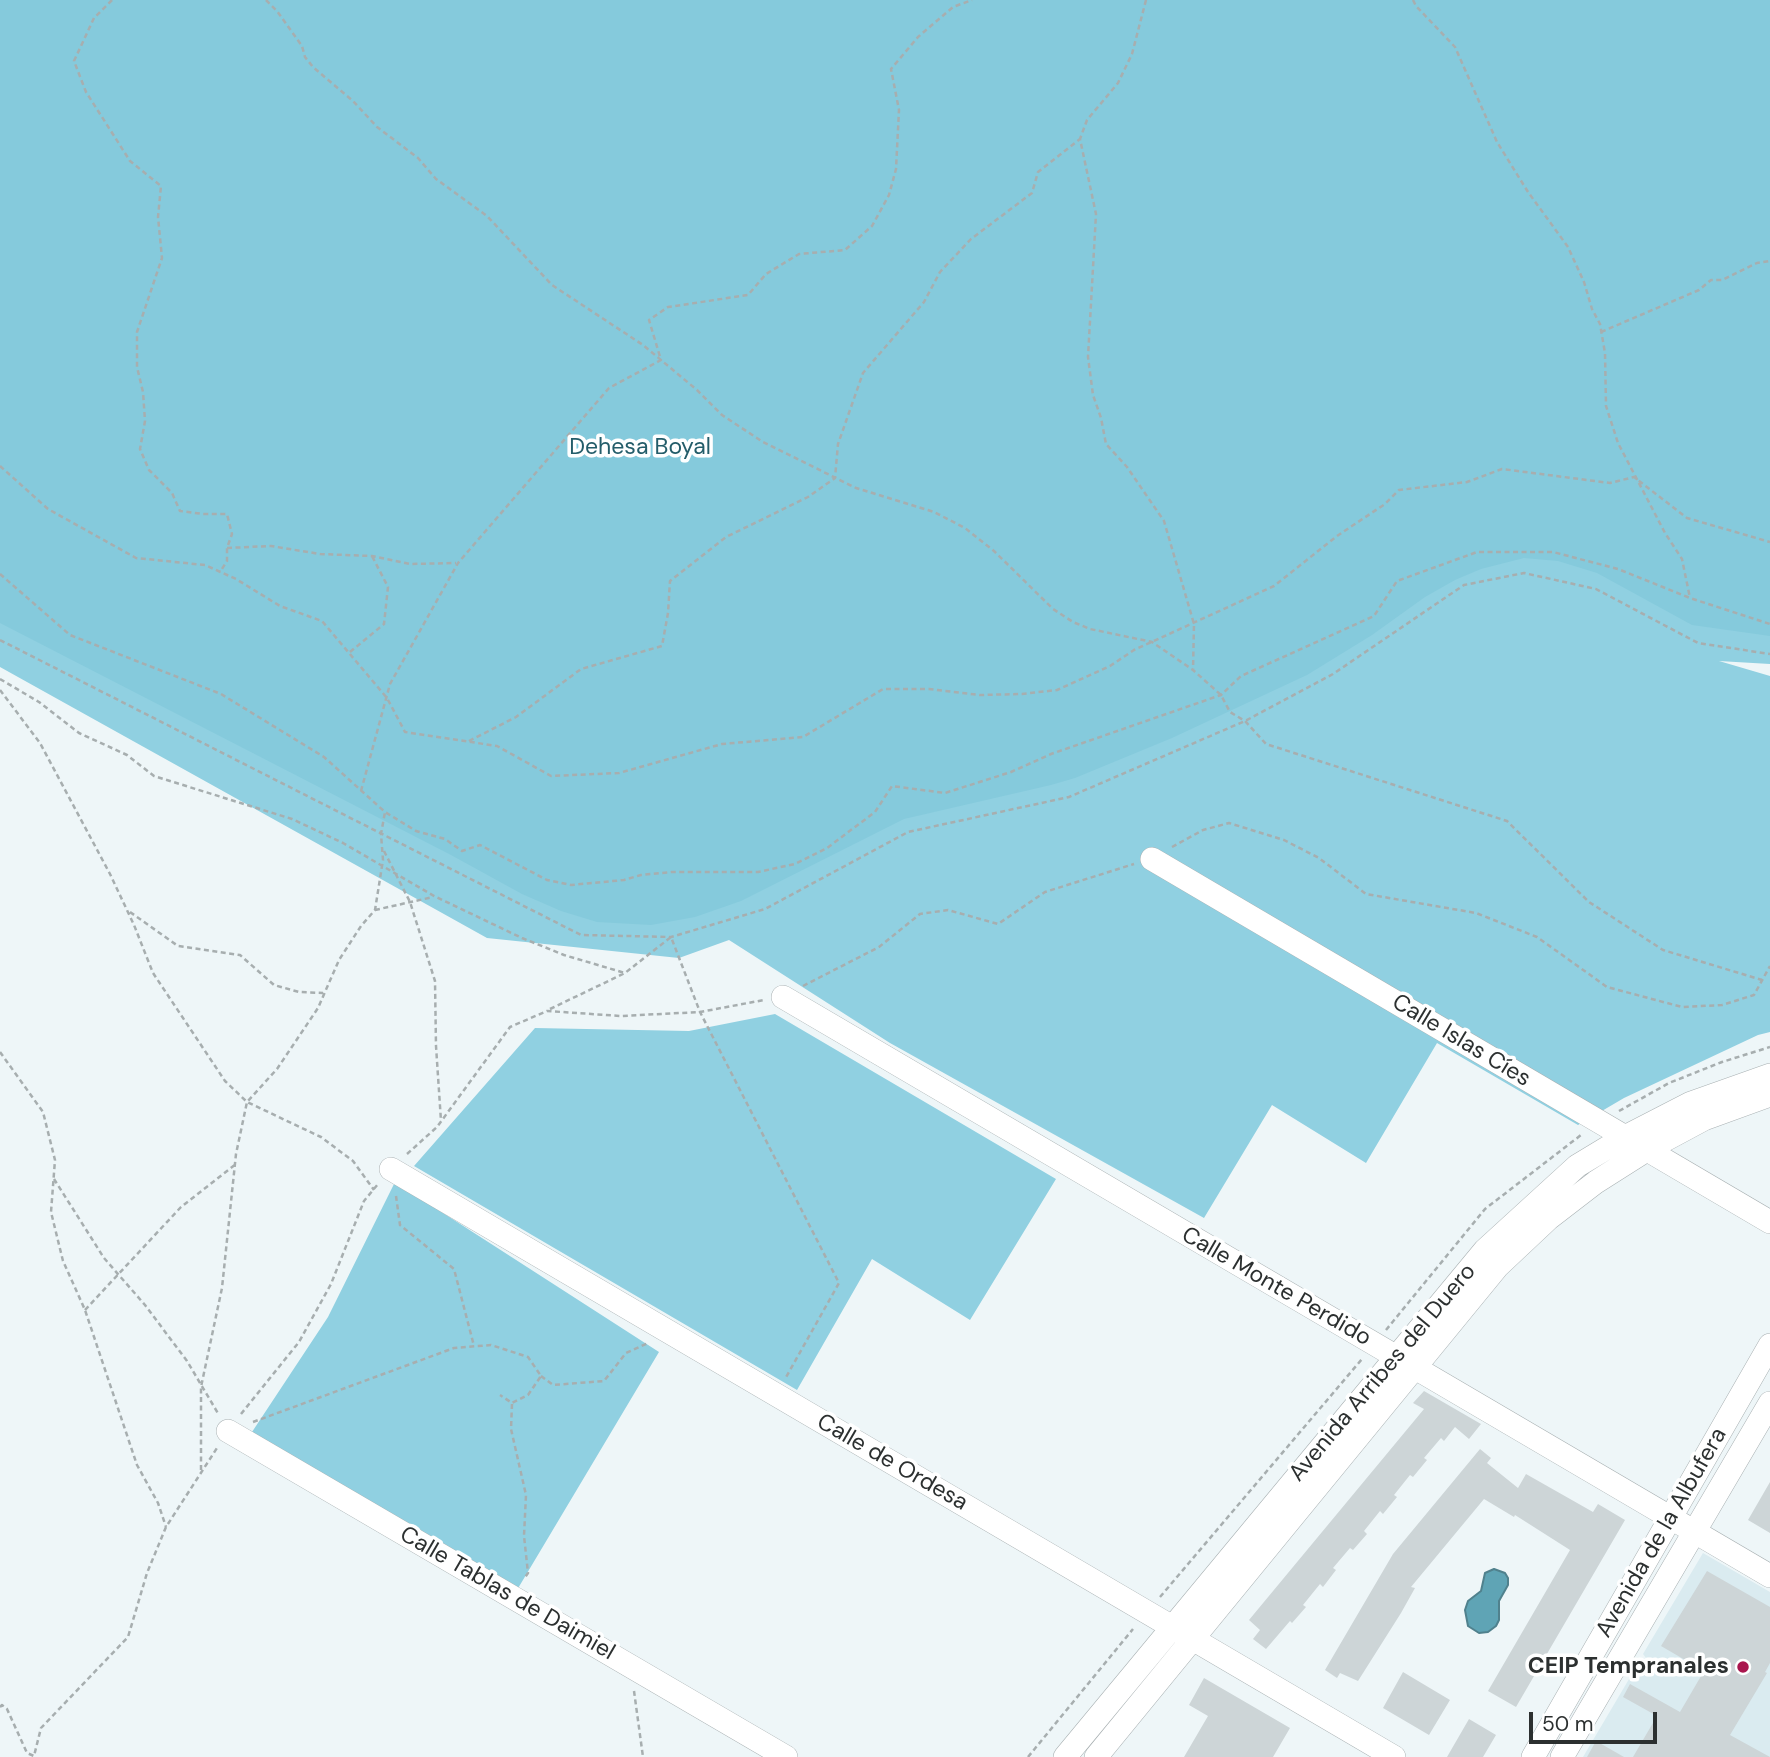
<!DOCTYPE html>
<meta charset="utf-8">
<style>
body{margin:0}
#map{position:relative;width:1770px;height:1757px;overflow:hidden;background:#eef6f8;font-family:"DM Sans",sans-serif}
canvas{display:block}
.scale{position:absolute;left:1529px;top:1712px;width:128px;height:32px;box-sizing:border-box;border:4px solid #2c3030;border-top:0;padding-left:9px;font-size:21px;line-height:24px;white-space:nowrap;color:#2c3030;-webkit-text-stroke:5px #fff;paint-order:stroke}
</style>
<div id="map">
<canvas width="1770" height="1757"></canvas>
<div class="scale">50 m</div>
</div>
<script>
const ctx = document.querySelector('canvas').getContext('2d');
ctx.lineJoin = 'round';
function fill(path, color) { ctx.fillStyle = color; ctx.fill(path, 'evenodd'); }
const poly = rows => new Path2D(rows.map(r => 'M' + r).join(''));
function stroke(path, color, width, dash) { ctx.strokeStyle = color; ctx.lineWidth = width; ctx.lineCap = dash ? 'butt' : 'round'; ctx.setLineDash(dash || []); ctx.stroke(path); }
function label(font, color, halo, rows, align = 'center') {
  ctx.font = font + ' "DM Sans",sans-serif'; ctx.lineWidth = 7; ctx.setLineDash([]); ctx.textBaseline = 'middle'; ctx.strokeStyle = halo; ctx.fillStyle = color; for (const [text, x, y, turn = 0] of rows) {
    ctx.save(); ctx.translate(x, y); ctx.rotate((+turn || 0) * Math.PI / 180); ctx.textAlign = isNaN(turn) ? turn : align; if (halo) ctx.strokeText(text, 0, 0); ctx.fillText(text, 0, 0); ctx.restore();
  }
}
const built = poly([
 [1703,1553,1770,1592,1770,1757,1583,1757,1632,1674,1638,1672,1646,1658,1643,1654]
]);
const green = poly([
 [0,0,1770,0,1770,664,1719,661,1770,676,1770,1032,1758,1035,1624,1098,1578,1125,1437,1043,1366,1163,1272,1105,1204,1218,890,1043,729,940,679,958,487,938,0,667],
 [775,1014,1056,1179,970,1320,872,1259,797,1390,414,1166,535,1028,689,1031],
 [395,1182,659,1352,517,1590,252,1432,328,1317]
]);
const forest = poly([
 [0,0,1770,0,1770,636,1692,625,1597,573,1558,561,1524,558,1481,569,1455,580,1425,597,1372,635,1307,675,1172,738,1075,778,1051,785,904,819,741,901,695,917,651,925,597,922,561,911,522,894,451,855,0,623]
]);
const water = poly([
 [1494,1569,1505,1573,1508,1578,1508,1585,1499,1601,1499,1620,1496,1626,1488,1632,1479,1633,1468,1626,1465,1610,1468,1601,1481,1591,1485,1573,1494,1569]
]);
const building = poly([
 [1424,1391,1481,1424,1469,1439,1455,1427,1444,1441,1441,1438,1424,1458,1427,1460,1413,1477,1410,1475,1394,1495,1397,1497,1383,1514,1380,1511,1364,1531,1367,1534,1353,1550,1350,1548,1333,1568,1336,1570,1323,1587,1320,1584,1303,1605,1306,1607,1292,1623,1290,1621,1266,1649,1253,1639,1260,1630,1249,1620,1424,1409,1413,1403],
 [1480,1449,1491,1458,1487,1463,1518,1488,1526,1474,1593,1512,1598,1504,1625,1520,1516,1707,1488,1691,1570,1550,1515,1515,1514,1517,1484,1499,1411,1587,1415,1588,1401,1613,1358,1681,1340,1673,1337,1678,1325,1670,1393,1554],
 [1770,1482,1770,1533,1748,1520],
 [1707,1571,1770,1607,1770,1663,1765,1672,1767,1673,1730,1735,1770,1757,1633,1757,1657,1716,1623,1697,1630,1684,1680,1712,1704,1671,1661,1646],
 [1403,1672,1450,1700,1429,1735,1383,1708],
 [1204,1678,1290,1728,1273,1757,1184,1757,1208,1716,1189,1705],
 [1469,1719,1496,1735,1483,1757,1447,1757],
 [1596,1741,1624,1757,1587,1757]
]);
const path = poly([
 [112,0,94,18,74,61,86,92,130,161,161,186,158,217,162,258,137,332,137,367,143,392,145,421,140,449,149,470,172,493,180,511,203,514,227,514,232,534,227,548,227,561,220,572],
 [266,0,277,11,302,46,305,57,313,67,353,101,377,127,418,158,436,179,487,216,552,285,643,345,697,390,722,415,763,442,856,488,934,512,965,528,994,551,1053,609,1073,622,1090,629,1152,642,1193,670,1221,695,1230,712,1245,721,1266,744,1507,821,1589,902,1663,950,1762,980],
 [1146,0,1132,54,1118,83,1087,120,1080,139,1096,214,1088,357,1093,395,1101,418,1106,444,1127,467,1164,521,1194,624,1193,670],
 [1413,0,1416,6,1455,47,1497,142,1528,192,1568,247,1584,282,1592,309,1600,324,1605,353,1606,406,1618,443,1665,533,1682,559,1690,598],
 [1601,332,1699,290,1711,280,1722,280,1757,263,1770,261],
 [0,466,48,509,136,558,205,565,236,579,280,606,322,621,387,698,405,732,497,746,551,776,619,773,722,744,803,737,883,689,929,689,980,695,1022,694,1057,690,1110,666,1134,650,1274,586,1337,536,1385,504,1399,490,1467,482,1502,469,1610,483,1634,477,1687,518,1770,542],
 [227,548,271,546,320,554,372,556,410,564,456,563],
 [0,574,70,635,221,694,324,757,385,812,416,831,445,839,462,851,480,845,547,880,571,885,624,880,641,875,672,872,758,872,795,864,827,848,875,812,892,786,945,793,1011,772,1051,754,1221,695,1241,676,1374,616,1397,581,1477,552,1553,552,1618,569,1690,598,1770,624],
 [0,640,581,935,671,937,765,909,908,832,1069,797,1245,721,1333,674,1464,585,1524,573,1596,589,1698,643,1770,654],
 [350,652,384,624,388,587,372,556],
 [0,679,39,702,79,733,127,755,154,776,292,819,343,843,434,896,522,938,564,955,625,973],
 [0,690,40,743,110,874,134,925,153,973,225,1081,247,1102,321,1137,353,1161,374,1190],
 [469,741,516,717,581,669,662,646,668,613,670,581,726,537,808,497,835,478,838,444,863,373,924,302,940,272,971,239,1032,193,1038,172,1080,139],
 [361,791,390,684,458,563,609,388,661,360,649,320,668,307,748,295,766,274,799,254,845,250,872,226,889,195,896,169,899,110,891,69,918,37,953,7,972,0],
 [1172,847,1203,830,1229,823,1284,840,1319,858,1366,894,1476,913,1537,937,1607,987,1682,1007,1722,1005,1754,995,1770,966],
 [384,851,410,902,435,981,436,1046,441,1121],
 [375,910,433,897],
 [130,912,178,946,240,955,274,985,299,992,323,993],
 [803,986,879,947,920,914,948,910,998,924,1045,892,1134,864],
 [550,1009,625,973,671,937,700,1012,839,1283,785,1379],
 [0,1052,43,1112,55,1160,51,1212,63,1261,85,1310,137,1465,158,1503,166,1527],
 [1619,1111,1669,1083,1722,1062,1770,1047],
 [407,1154,437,1127,510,1027,547,1011,621,1016,700,1012,764,1000],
 [54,1179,104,1258,145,1305,187,1361,219,1415],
 [396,1196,400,1225,454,1269,474,1346],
 [85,1310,181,1207,236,1164],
 [1386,1330,1485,1209,1581,1135],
 [541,1376,553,1385,604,1381,626,1353,648,1343],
 [512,1404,511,1429,526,1495,524,1536,528,1573,524,1579],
 [241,1414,299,1342,331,1284,364,1201,378,1184],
 [253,1422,454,1348,491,1345,528,1357,541,1376,528,1395,512,1403,500,1395],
 [201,1470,201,1387,222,1288,236,1154,247,1102,277,1069,318,1008,339,960,361,926,375,910,383,860,381,834,385,812],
 [1160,1597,1362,1359],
 [634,1691,643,1757],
 [0,1707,2,1705,7,1709,27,1753,34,1756,41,1728,128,1637,147,1573,166,1527,217,1448],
 [1028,1757,1133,1629]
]);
const minor = poly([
 [1152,859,1770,1222],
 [783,997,1770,1576],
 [391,1169,1394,1757],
 [228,1431,786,1757],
 [1065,1757,1485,1250,1577,1166,1625,1137,1691,1103,1770,1075],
 [1096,1757,1498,1266,1548,1219,1596,1182,1648,1149,1704,1119,1770,1095],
 [1533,1757,1770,1345],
 [1562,1757,1770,1403]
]);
const markers = [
 [1743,1667,7,"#a9164e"]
];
const parkNames = [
 ["Dehesa Boyal",640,448]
];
const streetNames = [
 ["Calle Islas Cíes",1461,1041,31],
 ["Calle Monte Perdido",1276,1287,30],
 ["Avenida Arribes del Duero",1383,1373,-50],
 ["Calle de Ordesa",892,1463,30],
 ["Avenida de la Albufera",1662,1533,-60],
 ["Calle Tablas de Daimiel",507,1594,30]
];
const poiNames = [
 ["CEIP Tempranales",1729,1667]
];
fill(built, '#daebf0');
fill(green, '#90d0e1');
fill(forest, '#85cadc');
fill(water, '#5fa4b5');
stroke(water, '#50818d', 2);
fill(building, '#cdd5d7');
stroke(minor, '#a8b0b2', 24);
stroke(path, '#a7aeaf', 2.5, [5, 3.5]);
stroke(minor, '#fff', 23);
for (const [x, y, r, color] of markers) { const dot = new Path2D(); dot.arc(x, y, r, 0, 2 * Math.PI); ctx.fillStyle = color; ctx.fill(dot); stroke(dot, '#fff', 2.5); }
label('23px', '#245d6a', '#fff', parkNames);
label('23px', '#2c3030', '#fff', streetNames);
label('bold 23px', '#2c3030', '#fff', poiNames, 'right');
</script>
